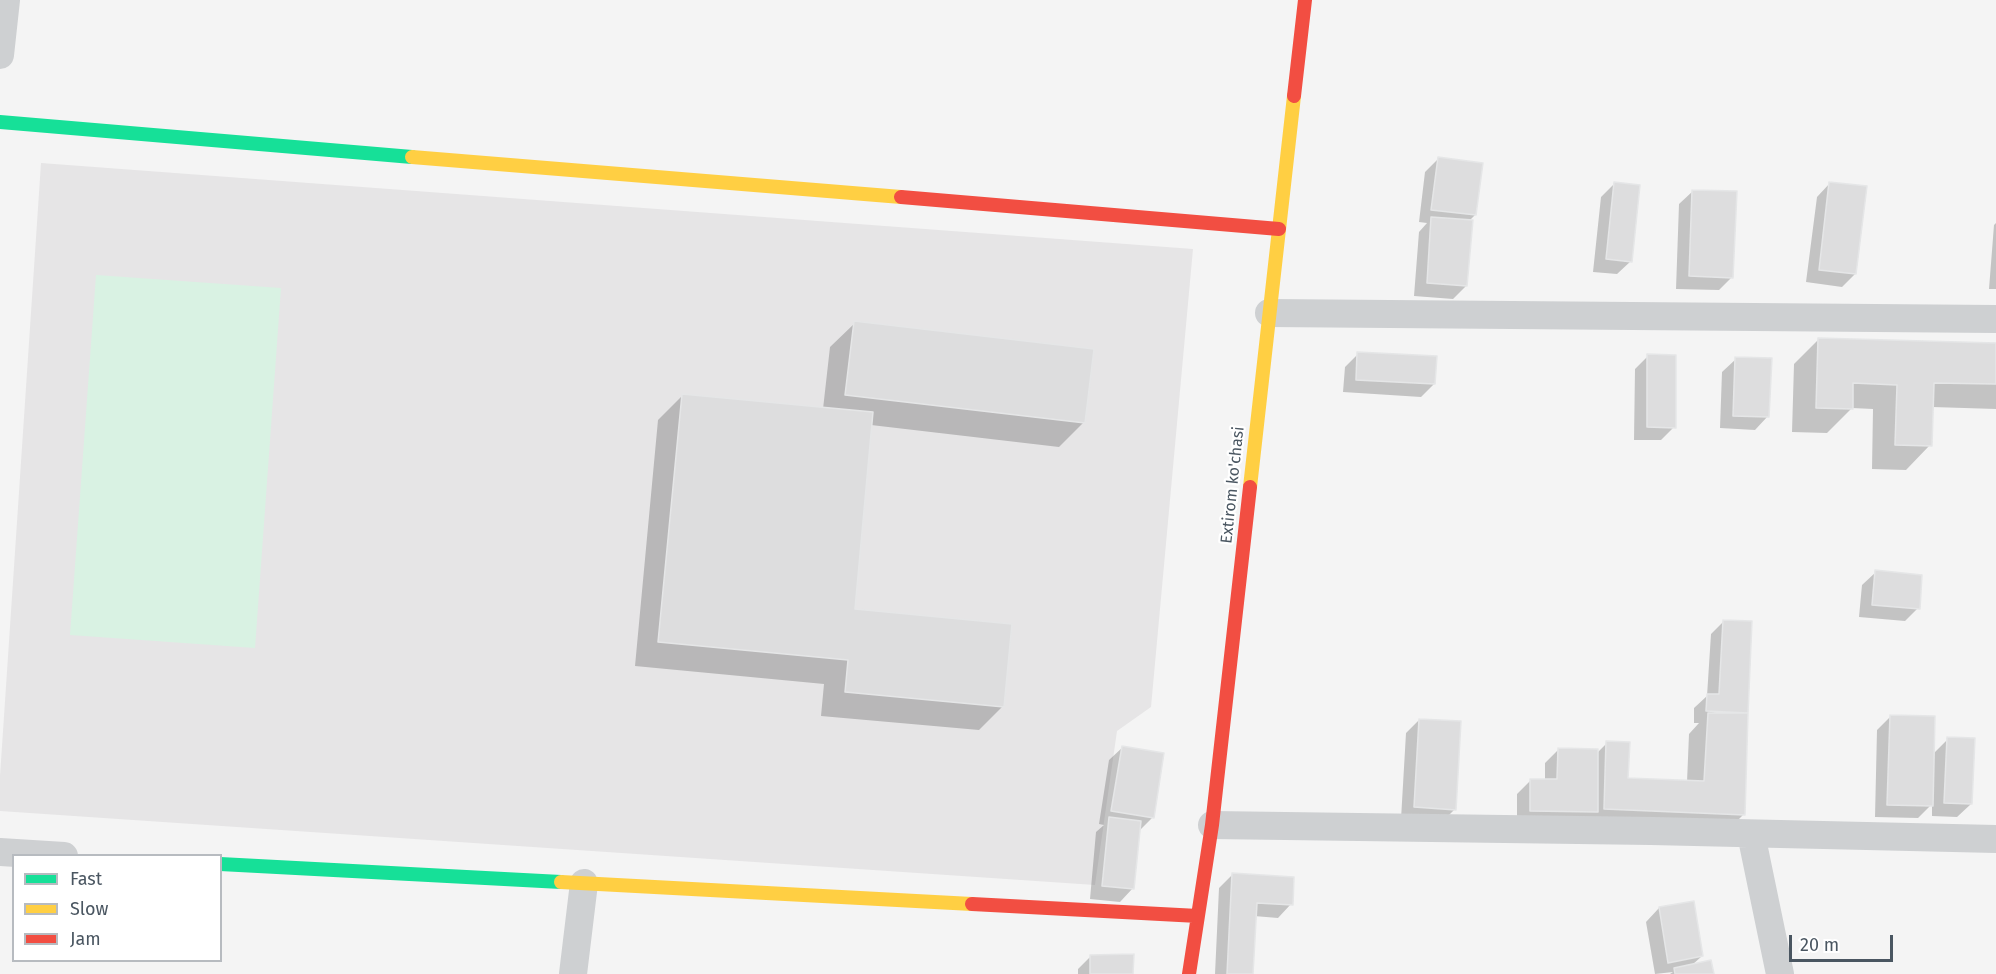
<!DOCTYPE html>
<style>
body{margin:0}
#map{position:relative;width:1996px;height:974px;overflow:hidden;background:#f4f4f4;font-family:"Fira Sans",sans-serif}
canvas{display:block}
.legend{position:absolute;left:12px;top:854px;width:210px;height:108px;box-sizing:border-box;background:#fff;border:2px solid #b7bbc0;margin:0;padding:8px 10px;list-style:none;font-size:18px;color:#4a5661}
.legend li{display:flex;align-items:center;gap:12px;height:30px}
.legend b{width:30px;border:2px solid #b7bbc0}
.scale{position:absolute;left:1789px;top:935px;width:104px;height:27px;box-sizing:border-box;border:3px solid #4a5661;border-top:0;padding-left:8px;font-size:18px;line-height:21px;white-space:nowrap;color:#4a5661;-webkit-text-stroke:4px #fff;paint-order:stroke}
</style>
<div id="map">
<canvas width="1996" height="974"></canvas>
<ul class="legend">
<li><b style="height:8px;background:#16e098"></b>Fast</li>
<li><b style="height:8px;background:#ffcf43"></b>Slow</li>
<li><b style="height:8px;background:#f24e42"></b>Jam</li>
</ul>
<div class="scale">20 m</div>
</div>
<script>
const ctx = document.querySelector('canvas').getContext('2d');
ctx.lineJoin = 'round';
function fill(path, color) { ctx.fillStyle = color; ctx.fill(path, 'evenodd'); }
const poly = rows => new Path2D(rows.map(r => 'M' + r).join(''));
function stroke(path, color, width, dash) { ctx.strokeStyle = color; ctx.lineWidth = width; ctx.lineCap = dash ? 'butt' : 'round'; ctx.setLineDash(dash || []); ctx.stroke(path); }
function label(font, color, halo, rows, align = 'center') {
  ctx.font = font + ' "Fira Sans",sans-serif'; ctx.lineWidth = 4.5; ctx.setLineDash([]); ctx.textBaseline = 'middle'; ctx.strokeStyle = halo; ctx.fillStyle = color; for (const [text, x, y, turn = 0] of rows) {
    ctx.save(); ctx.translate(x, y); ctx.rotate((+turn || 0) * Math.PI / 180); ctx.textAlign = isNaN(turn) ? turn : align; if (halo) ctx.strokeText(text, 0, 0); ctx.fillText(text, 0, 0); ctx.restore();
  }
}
const education = poly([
 [41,163,1193,249,1151,707,1117,731,1095,885,0,811,0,776]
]);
const green = poly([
 [96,275,281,288,255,648,70,635]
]);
const shadow = poly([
 [1439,158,1475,215,1468,222,1466,286,1453,299,1414,296,1419,232,1427,223,1419,222,1425,172],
 [1830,183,1855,274,1842,287,1806,282,1817,197],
 [1614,184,1631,261,1617,274,1593,272,1601,197],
 [1693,191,1732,277,1719,290,1676,289,1679,204],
 [1996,223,1996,289,1989,289,1994,225],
 [855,323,1084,422,1059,447,871,425,853,610,1003,706,979,730,821,716,824,684,635,666,658,420,683,395,823,409,830,347],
 [1818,340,1996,345,1996,409,1932,407,1930,445,1906,470,1872,469,1873,409,1852,408,1827,433,1792,432,1794,364],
 [1358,354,1434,384,1421,397,1343,392,1345,367],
 [1648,356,1674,427,1661,440,1634,440,1635,369],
 [1736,359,1768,416,1755,430,1720,428,1722,372],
 [1876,572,1918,608,1905,621,1859,617,1862,585],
 [1724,621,1746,713,1743,815,1724,834,1517,824,1517,794,1530,781,1545,781,1545,763,1558,750,1597,753,1607,743,1627,779,1687,782,1689,734,1699,723,1694,723,1694,708,1707,696,1711,634],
 [1890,717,1933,754,1948,739,1971,804,1957,817,1932,816,1932,804,1918,818,1875,817,1877,730],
 [1419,720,1455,809,1442,822,1401,819,1406,733],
 [1123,747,1152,818,1139,831,1133,888,1120,902,1090,899,1096,832,1104,825,1099,824,1109,760],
 [1232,875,1291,904,1278,918,1254,916,1251,974,1215,974,1219,888],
 [1659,908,1702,956,1691,966,1712,974,1670,974,1673,972,1655,974,1646,922],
 [1091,956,1131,974,1078,974,1078,969]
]);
const building = poly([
 [1438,157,1483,163,1476,215,1431,210,1438,157],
 [1614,182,1640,185,1632,262,1606,259,1614,182],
 [1829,182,1867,186,1856,274,1819,270,1829,182],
 [1692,190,1737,191,1733,278,1689,276,1692,190],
 [1431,217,1473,220,1467,286,1427,283,1431,217],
 [854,321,1094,349,1085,423,845,395,854,321],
 [1818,338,1996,343,1996,384,1934,383,1932,446,1895,445,1897,385,1853,383,1853,409,1816,408,1818,338],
 [1357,352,1437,356,1435,384,1356,380,1357,352],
 [1647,354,1676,355,1676,428,1647,427,1647,354],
 [1735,357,1772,358,1769,417,1733,416,1735,357],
 [682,394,873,412,855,609,1012,624,1004,707,845,692,848,660,658,642,682,394],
 [1875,570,1922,575,1920,609,1872,605,1875,570],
 [1723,620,1752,621,1748,713,1706,711,1707,694,1719,694,1723,620],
 [1708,713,1748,713,1745,815,1604,809,1606,741,1630,742,1628,778,1704,781,1708,713],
 [1890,715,1935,716,1933,806,1887,805,1890,715],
 [1419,719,1461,721,1456,810,1414,807,1419,719],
 [1947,737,1975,738,1972,804,1944,803,1947,737],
 [1122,746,1164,753,1154,818,1111,811,1122,746],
 [1558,748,1598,749,1598,812,1530,811,1530,779,1557,779,1558,748],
 [1109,817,1141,821,1134,889,1102,886,1109,817],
 [1232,873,1294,877,1293,905,1257,903,1253,974,1227,974,1232,873],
 [1694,901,1703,956,1668,963,1659,907,1694,901],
 [1134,954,1133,974,1090,974,1090,955,1134,954],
 [1711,960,1714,974,1675,974,1674,968,1711,960]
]);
const street = poly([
 [0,55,6,0],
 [1269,313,1996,319],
 [1212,825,1651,831,1996,839],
 [1751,834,1780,974],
 [0,852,64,856],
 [573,974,584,883]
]);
const fast = poly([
 [0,122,412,157],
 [220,864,561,882]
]);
const slow = poly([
 [412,157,901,197],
 [1250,487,1294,96],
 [561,882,972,904]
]);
const jam = poly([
 [1294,96,1305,0],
 [901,197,1279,229],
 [972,904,1198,916],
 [1189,974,1212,825,1250,487]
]);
const streetNames = [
 ["Extirom ko'chasi",1233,485,-84]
];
fill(education, '#e6e5e6');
fill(green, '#d9f2e3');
fill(shadow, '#0003');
fill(building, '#ddddde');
stroke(building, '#e5e6e7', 1.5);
stroke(street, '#ced0d2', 28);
stroke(fast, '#16e098', 14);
stroke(slow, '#ffcf43', 14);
stroke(jam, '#f24e42', 14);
label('16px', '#4a5661', '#fff', streetNames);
</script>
